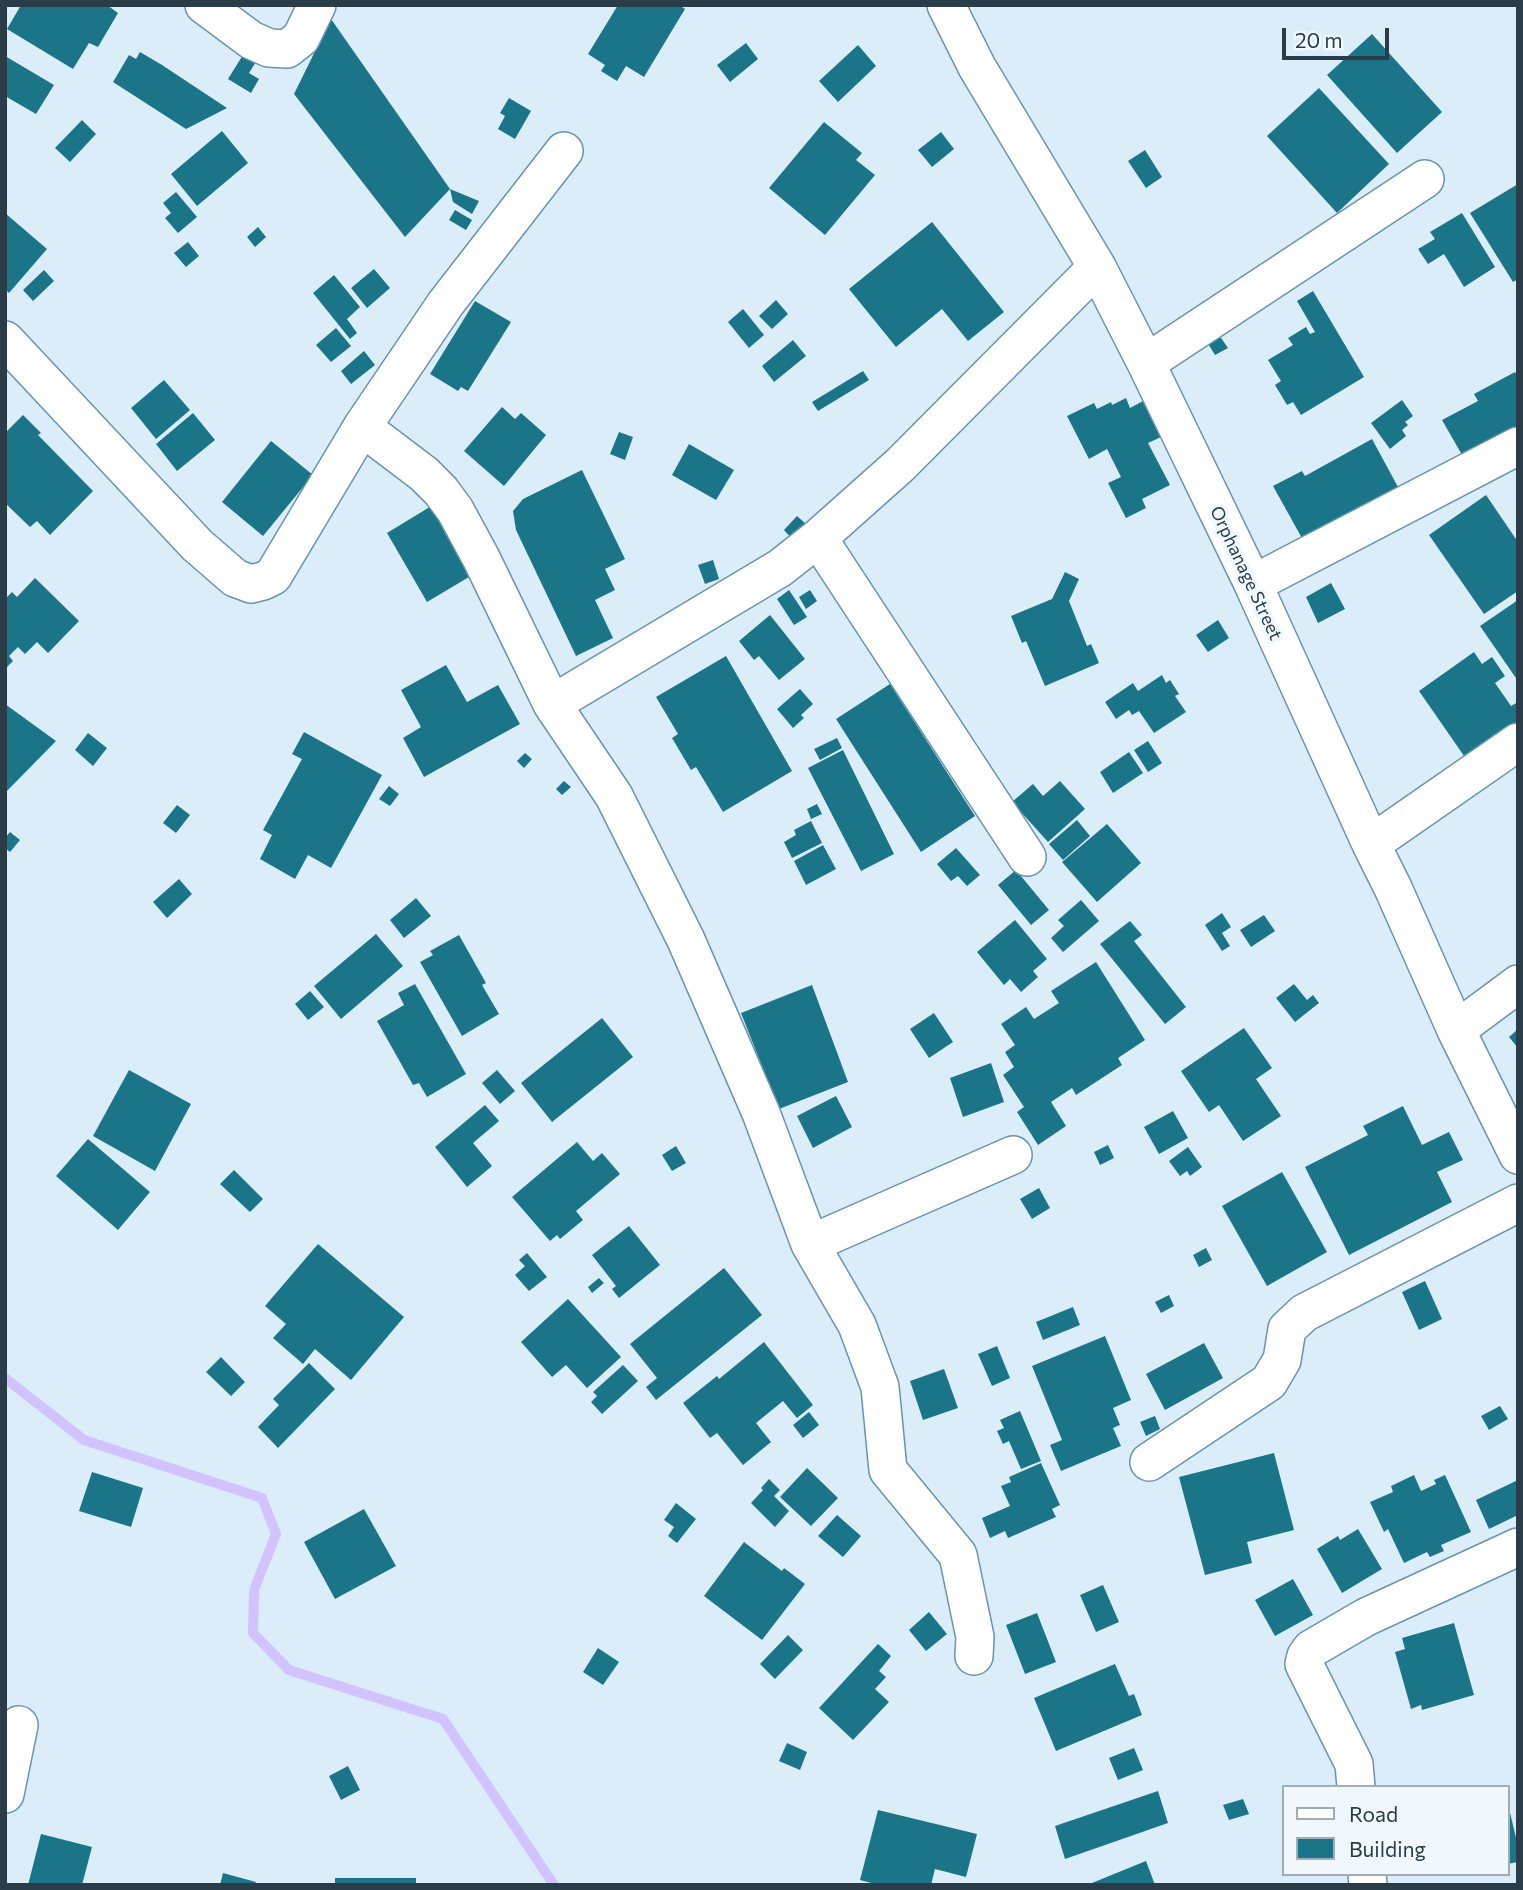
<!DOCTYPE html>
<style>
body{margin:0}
#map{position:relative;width:1523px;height:1890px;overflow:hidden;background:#dbedf9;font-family:Commissioner,sans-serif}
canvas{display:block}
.frame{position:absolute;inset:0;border:7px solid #293c47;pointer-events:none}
.legend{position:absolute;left:1282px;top:1785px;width:228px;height:91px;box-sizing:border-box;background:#f0f8fe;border:2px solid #a0adb5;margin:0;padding:9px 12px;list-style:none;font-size:21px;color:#293c47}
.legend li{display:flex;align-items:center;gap:14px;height:35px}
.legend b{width:35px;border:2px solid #a0adb5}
.scale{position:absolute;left:1282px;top:28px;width:107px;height:32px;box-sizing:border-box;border:4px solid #293c47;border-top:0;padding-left:9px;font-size:21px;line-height:24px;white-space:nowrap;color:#293c47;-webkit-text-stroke:5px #f0f8fe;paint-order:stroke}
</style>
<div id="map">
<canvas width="1523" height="1890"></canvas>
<div class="frame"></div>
<ul class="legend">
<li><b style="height:9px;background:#fff"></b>Road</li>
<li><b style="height:19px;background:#1a7589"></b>Building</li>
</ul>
<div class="scale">20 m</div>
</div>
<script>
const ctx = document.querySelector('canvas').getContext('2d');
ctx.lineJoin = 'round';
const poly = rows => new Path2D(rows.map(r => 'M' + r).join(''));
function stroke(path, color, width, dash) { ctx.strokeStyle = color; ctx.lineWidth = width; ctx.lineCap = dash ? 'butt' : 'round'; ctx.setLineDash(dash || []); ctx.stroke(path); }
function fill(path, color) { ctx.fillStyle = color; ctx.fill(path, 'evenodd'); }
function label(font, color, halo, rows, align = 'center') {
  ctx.font = font + ' Commissioner,sans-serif'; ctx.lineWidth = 7; ctx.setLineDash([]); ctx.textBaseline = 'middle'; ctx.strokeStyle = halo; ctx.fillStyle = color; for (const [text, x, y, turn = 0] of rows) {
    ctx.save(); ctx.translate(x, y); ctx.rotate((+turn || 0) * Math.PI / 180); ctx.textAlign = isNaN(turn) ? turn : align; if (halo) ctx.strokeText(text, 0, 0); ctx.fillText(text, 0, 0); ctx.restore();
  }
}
const stream = poly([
 [5,1378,84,1440,262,1498,276,1534,254,1590,253,1633,289,1670,443,1719,554,1885]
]);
const building = poly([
 [21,5,107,5,118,13,98,47,89,43,73,69,7,29],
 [618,5,679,5,685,9,644,77,626,66,617,81,601,71,605,65,588,54],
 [331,19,450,189,405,237,294,94],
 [1372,34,1442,112,1397,153,1327,75],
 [746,43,758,59,730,82,717,65],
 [858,45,876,66,838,102,819,81],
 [246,50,259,57,249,73,259,79,251,93,228,79],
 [140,52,162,65,227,108,186,129,113,82,129,55,136,59],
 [5,56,54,85,36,114,5,96],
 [1319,88,1389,164,1337,213,1267,136],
 [509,98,531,111,515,139,498,129,505,116,500,113],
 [82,120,96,134,70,162,55,148],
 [824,122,862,153,856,160,875,175,825,235,769,188],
 [222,131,248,163,197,206,171,174],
 [941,132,954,149,932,167,918,150],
 [1145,150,1162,177,1146,188,1128,161],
 [1518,184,1518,279,1513,282,1470,213],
 [450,189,479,201,472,214,453,202],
 [176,192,197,217,178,233,165,218,171,213,163,203],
 [455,210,472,220,466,230,449,220],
 [5,213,47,249,9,293,5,289],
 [1462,213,1495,267,1464,287,1444,254,1428,264,1418,249,1435,239,1430,232],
 [932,222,1004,312,968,341,942,309,896,347,849,289],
 [258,227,266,237,255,247,247,237],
 [188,242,199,256,186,267,174,253],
 [374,269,390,288,367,308,351,288],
 [44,270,54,281,33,301,23,290],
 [334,275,360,307,347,319,357,333,350,339,313,293],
 [1313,291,1364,377,1301,415,1293,402,1287,405,1275,385,1281,381,1268,360,1293,345,1288,338,1306,327,1310,334,1315,332,1297,301],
 [776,300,788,314,772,329,759,316],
 [475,301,511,322,468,391,461,387,458,391,430,374],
 [743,309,764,335,749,348,728,322],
 [336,328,351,346,331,362,316,345],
 [1219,335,1228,348,1215,355,1207,342],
 [793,340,806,356,774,382,762,366],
 [364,351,375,365,351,384,341,371],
 [863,371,869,380,818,411,812,402],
 [1515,372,1518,377,1518,430,1465,460,1442,420,1478,401,1474,394],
 [164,380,190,410,156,439,131,408],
 [1126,398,1130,408,1143,401,1161,437,1148,443,1170,485,1142,499,1146,508,1126,518,1108,483,1121,477,1107,449,1089,459,1067,416,1094,403,1097,409,1111,402,1112,405],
 [1402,400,1413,416,1405,422,1408,425,1402,430,1406,436,1390,449,1371,423],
 [502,407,515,419,521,413,546,435,504,486,464,451],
 [193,413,215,440,177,471,156,444],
 [23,415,41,433,38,435,93,491,50,535,37,521,30,527,5,503,5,433],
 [619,432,633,437,625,460,610,454],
 [1372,439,1398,487,1303,540,1273,486,1302,471,1305,476],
 [271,441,313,475,263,536,222,502],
 [689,444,734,470,716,500,672,475],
 [582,470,625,559,605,569,615,590,595,600,613,638,576,656,516,530,513,511,523,499],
 [1486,495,1518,542,1518,591,1484,614,1429,535],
 [433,505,474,574,427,602,387,533],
 [797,516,806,524,792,539,784,530],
 [713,560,719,579,705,584,698,565],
 [1065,572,1079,579,1069,601,1087,646,1091,644,1099,663,1045,686,1026,641,1022,643,1011,616,1052,599],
 [35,578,79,621,48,653,37,642,25,654,18,647,9,656,13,661,5,669,5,599,12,592,17,597],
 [1331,583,1345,609,1318,623,1306,597],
 [789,590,807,617,794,625,777,599],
 [810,590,817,601,806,609,799,597],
 [1518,600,1518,681,1480,626],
 [770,615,805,659,779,680,759,656,754,660,739,641],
 [1218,620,1229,638,1208,652,1196,635],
 [1474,652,1482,664,1492,657,1505,676,1495,683,1511,706,1518,702,1518,734,1471,766,1419,691],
 [726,656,792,771,723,812,696,767,691,770,672,738,678,734,656,697],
 [446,665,467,702,498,685,520,724,424,777,403,738,421,727,401,690],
 [1162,675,1166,683,1170,680,1179,694,1175,696,1186,712,1154,733,1139,711,1132,715,1129,710,1116,719,1105,702,1133,683,1138,691],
 [890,684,975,816,921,852,836,719],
 [800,689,813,704,801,715,804,718,793,728,777,709],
 [5,704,56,741,5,793],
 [304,732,382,775,331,868,308,855,295,879,260,859,272,835,263,830,302,759,292,754],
 [88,733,107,748,93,766,75,750],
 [837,738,842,748,820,760,814,749],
 [1148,741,1162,763,1148,772,1134,750],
 [843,750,894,854,861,871,808,768],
 [1129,752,1143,773,1113,793,1100,772],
 [525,753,532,759,524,768,517,761],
 [564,781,571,787,562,795,556,789],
 [1060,781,1085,809,1048,842,1012,802,1033,784,1043,796],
 [389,786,399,794,390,806,379,799],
 [817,804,822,814,811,819,807,809],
 [177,805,190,815,176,833,163,823],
 [1077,820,1090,836,1063,860,1049,844],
 [811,821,822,843,792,858,784,842,796,835,794,830],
 [1107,824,1141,863,1097,902,1062,862],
 [10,832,20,840,10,852,5,848,5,838],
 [823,845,836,869,806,885,794,861],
 [956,848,980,875,967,886,958,876,951,881,937,864],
 [1016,870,1049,910,1031,925,998,885],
 [179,879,192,894,167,918,153,902],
 [416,898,431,916,404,938,390,920],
 [1081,900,1099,921,1063,952,1051,938,1064,926,1058,920],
 [1222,913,1231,927,1222,933,1230,946,1222,951,1205,925],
 [1264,915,1275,931,1251,947,1240,930],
 [1015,920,1047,959,1033,971,1038,977,1021,992,1010,979,1004,985,977,952],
 [1130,921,1142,935,1134,941,1186,1007,1165,1024,1100,944],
 [376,934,403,966,341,1019,314,986],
 [459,935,486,983,482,985,499,1014,462,1036,420,962,433,955,430,951],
 [1096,962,1145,1040,1118,1058,1122,1065,1076,1095,1072,1088,1051,1102,1066,1126,1038,1145,1017,1112,1024,1107,1003,1075,1014,1067,1005,1052,1015,1045,1001,1024,1026,1007,1034,1019,1059,1003,1051,991],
 [415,984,466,1074,427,1097,419,1083,413,1085,377,1021,404,1005,398,993],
 [1294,984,1307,1000,1313,995,1319,1003,1295,1022,1276,998],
 [812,985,848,1082,779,1109,741,1013],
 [310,991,324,1007,308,1020,295,1004],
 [934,1013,953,1042,929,1058,910,1029],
 [602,1018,633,1057,552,1122,521,1083],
 [1244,1028,1272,1068,1256,1079,1281,1116,1243,1141,1219,1105,1209,1112,1181,1071],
 [1518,1029,1518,1048,1509,1037],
 [991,1063,1004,1102,963,1117,950,1078],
 [129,1070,191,1104,155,1171,93,1136],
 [497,1070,515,1091,500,1104,482,1083],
 [836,1096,852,1127,813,1148,797,1116],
 [485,1105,499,1121,473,1143,492,1166,467,1187,435,1147],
 [1403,1106,1422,1145,1449,1132,1463,1160,1437,1172,1452,1202,1349,1255,1305,1167,1368,1135,1363,1126],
 [1173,1111,1188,1138,1159,1154,1144,1127],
 [88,1139,150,1192,118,1230,56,1176],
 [577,1142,593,1161,602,1153,620,1174,576,1211,583,1220,560,1239,557,1235,550,1241,512,1197],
 [1108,1145,1114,1158,1100,1165,1094,1152],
 [676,1146,686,1163,672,1171,662,1155],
 [1188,1147,1202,1167,1190,1176,1187,1171,1180,1176,1169,1161],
 [234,1170,263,1199,250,1212,220,1184],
 [1282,1172,1327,1252,1267,1286,1222,1206],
 [1039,1188,1050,1208,1032,1219,1020,1199],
 [629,1226,660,1265,619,1298,612,1289,616,1286,592,1255],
 [318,1244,404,1317,351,1380,315,1349,303,1364,273,1338,286,1324,265,1306],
 [1206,1248,1212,1260,1199,1267,1193,1255],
 [527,1253,547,1277,529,1291,515,1275,525,1266,519,1260],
 [724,1268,762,1315,656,1400,646,1387,657,1378,630,1344],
 [599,1278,604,1283,592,1293,588,1287],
 [1425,1281,1442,1319,1419,1330,1402,1292],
 [1169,1295,1174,1306,1161,1313,1155,1302],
 [568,1299,621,1357,587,1388,566,1365,552,1377,521,1342],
 [1073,1307,1080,1325,1043,1340,1036,1322],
 [1105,1336,1131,1400,1113,1408,1120,1425,1113,1428,1121,1446,1061,1471,1050,1445,1062,1440,1032,1366],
 [764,1342,813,1405,797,1418,783,1401,756,1423,771,1442,743,1465,717,1433,710,1438,683,1403,717,1376,719,1379],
 [1204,1343,1223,1378,1165,1410,1146,1374],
 [997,1346,1010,1378,992,1386,978,1354],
 [221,1357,245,1382,231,1396,206,1372],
 [309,1363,335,1389,278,1448,258,1427,279,1405,273,1399],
 [623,1365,638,1381,602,1414,591,1402,597,1396,593,1392],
 [944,1369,958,1408,923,1420,910,1381],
 [1500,1406,1508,1419,1489,1430,1481,1416],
 [1020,1411,1041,1461,1021,1469,1009,1441,1003,1444,997,1431,1004,1428,1000,1420],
 [809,1412,819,1425,803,1438,793,1425],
 [1155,1416,1160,1429,1146,1436,1140,1422],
 [1274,1453,1294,1530,1247,1542,1252,1563,1205,1575,1179,1477],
 [1041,1463,1060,1505,1052,1509,1056,1517,1008,1538,1005,1531,990,1538,982,1518,1010,1506,1001,1486,1011,1482,1009,1477],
 [807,1468,838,1498,811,1526,780,1497],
 [92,1472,143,1488,131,1527,79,1511],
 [1414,1475,1421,1491,1436,1484,1434,1480,1445,1475,1471,1532,1441,1545,1444,1551,1430,1557,1427,1552,1404,1563,1388,1529,1384,1532,1370,1502,1393,1492,1391,1486],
 [769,1479,780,1490,774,1496,789,1511,775,1527,751,1503,763,1490,761,1488],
 [1518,1480,1518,1515,1489,1529,1476,1500],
 [676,1503,696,1519,677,1543,668,1536,674,1527,664,1520],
 [364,1509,396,1566,335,1599,304,1542],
 [837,1515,861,1536,843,1557,818,1536],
 [1358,1529,1382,1569,1342,1593,1317,1549,1338,1536,1340,1540],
 [744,1542,782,1571,784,1568,805,1584,762,1640,704,1596],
 [1293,1579,1313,1615,1275,1636,1255,1600],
 [1103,1585,1119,1622,1096,1632,1080,1595],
 [929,1612,947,1634,926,1651,909,1630],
 [1037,1613,1056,1662,1025,1674,1006,1625],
 [1454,1623,1474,1695,1422,1710,1421,1705,1411,1709,1395,1652,1405,1649,1402,1638],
 [788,1635,803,1650,775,1679,760,1664],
 [878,1644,891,1656,879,1671,886,1677,875,1689,889,1702,853,1740,819,1708],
 [598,1648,619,1662,603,1685,583,1672],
 [1115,1664,1129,1696,1134,1694,1142,1715,1056,1751,1034,1698],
 [787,1743,807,1752,800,1770,779,1761],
 [1134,1748,1143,1770,1118,1780,1109,1758],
 [348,1766,360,1790,341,1800,329,1776],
 [1158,1791,1168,1823,1065,1859,1055,1826],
 [1243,1799,1249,1814,1229,1820,1223,1805],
 [1507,1800,1518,1846,1518,1862,1507,1864],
 [878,1810,977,1834,966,1877,935,1869,931,1885,879,1885,860,1880],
 [41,1834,92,1847,82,1885,28,1885],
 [1146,1861,1155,1885,1087,1885],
 [223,1873,256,1882,255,1885,220,1885],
 [335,1878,416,1878,416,1885,335,1885]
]);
const street = poly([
 [204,5,251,40,269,48,287,49,301,38,317,5],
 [946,5,977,67,1097,267,1146,363,1253,584,1371,844,1393,888,1456,1030,1518,1155],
 [5,340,197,545,235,578,251,584,263,581,273,576,362,427,446,303,564,151],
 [1146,363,1425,179],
 [362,427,424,474,441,491,455,510,481,558,552,704,614,796,686,940,761,1113,810,1244,857,1325,880,1387,888,1470,958,1555,975,1637,974,1656],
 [818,538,1027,857],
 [1253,584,1518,446],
 [552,704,780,568,818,538,900,465,1097,267],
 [1371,844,1518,742],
 [1456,1030,1518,984],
 [810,1244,1013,1155],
 [1149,1462,1269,1382,1282,1360,1287,1329,1304,1313,1518,1203],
 [1356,1787,1354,1764,1304,1664,1306,1656,1311,1649,1366,1617,1518,1547],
 [5,1794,19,1725],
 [1367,1874,1368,1885]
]);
const streetNames = [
 ["Orphanage Street",1246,573,65]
];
stroke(stream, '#d2c2ff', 10);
fill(building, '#1a7589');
stroke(street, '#6994af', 40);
stroke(street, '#fff', 37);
label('18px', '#293c47', '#f0f8fe', streetNames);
</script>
